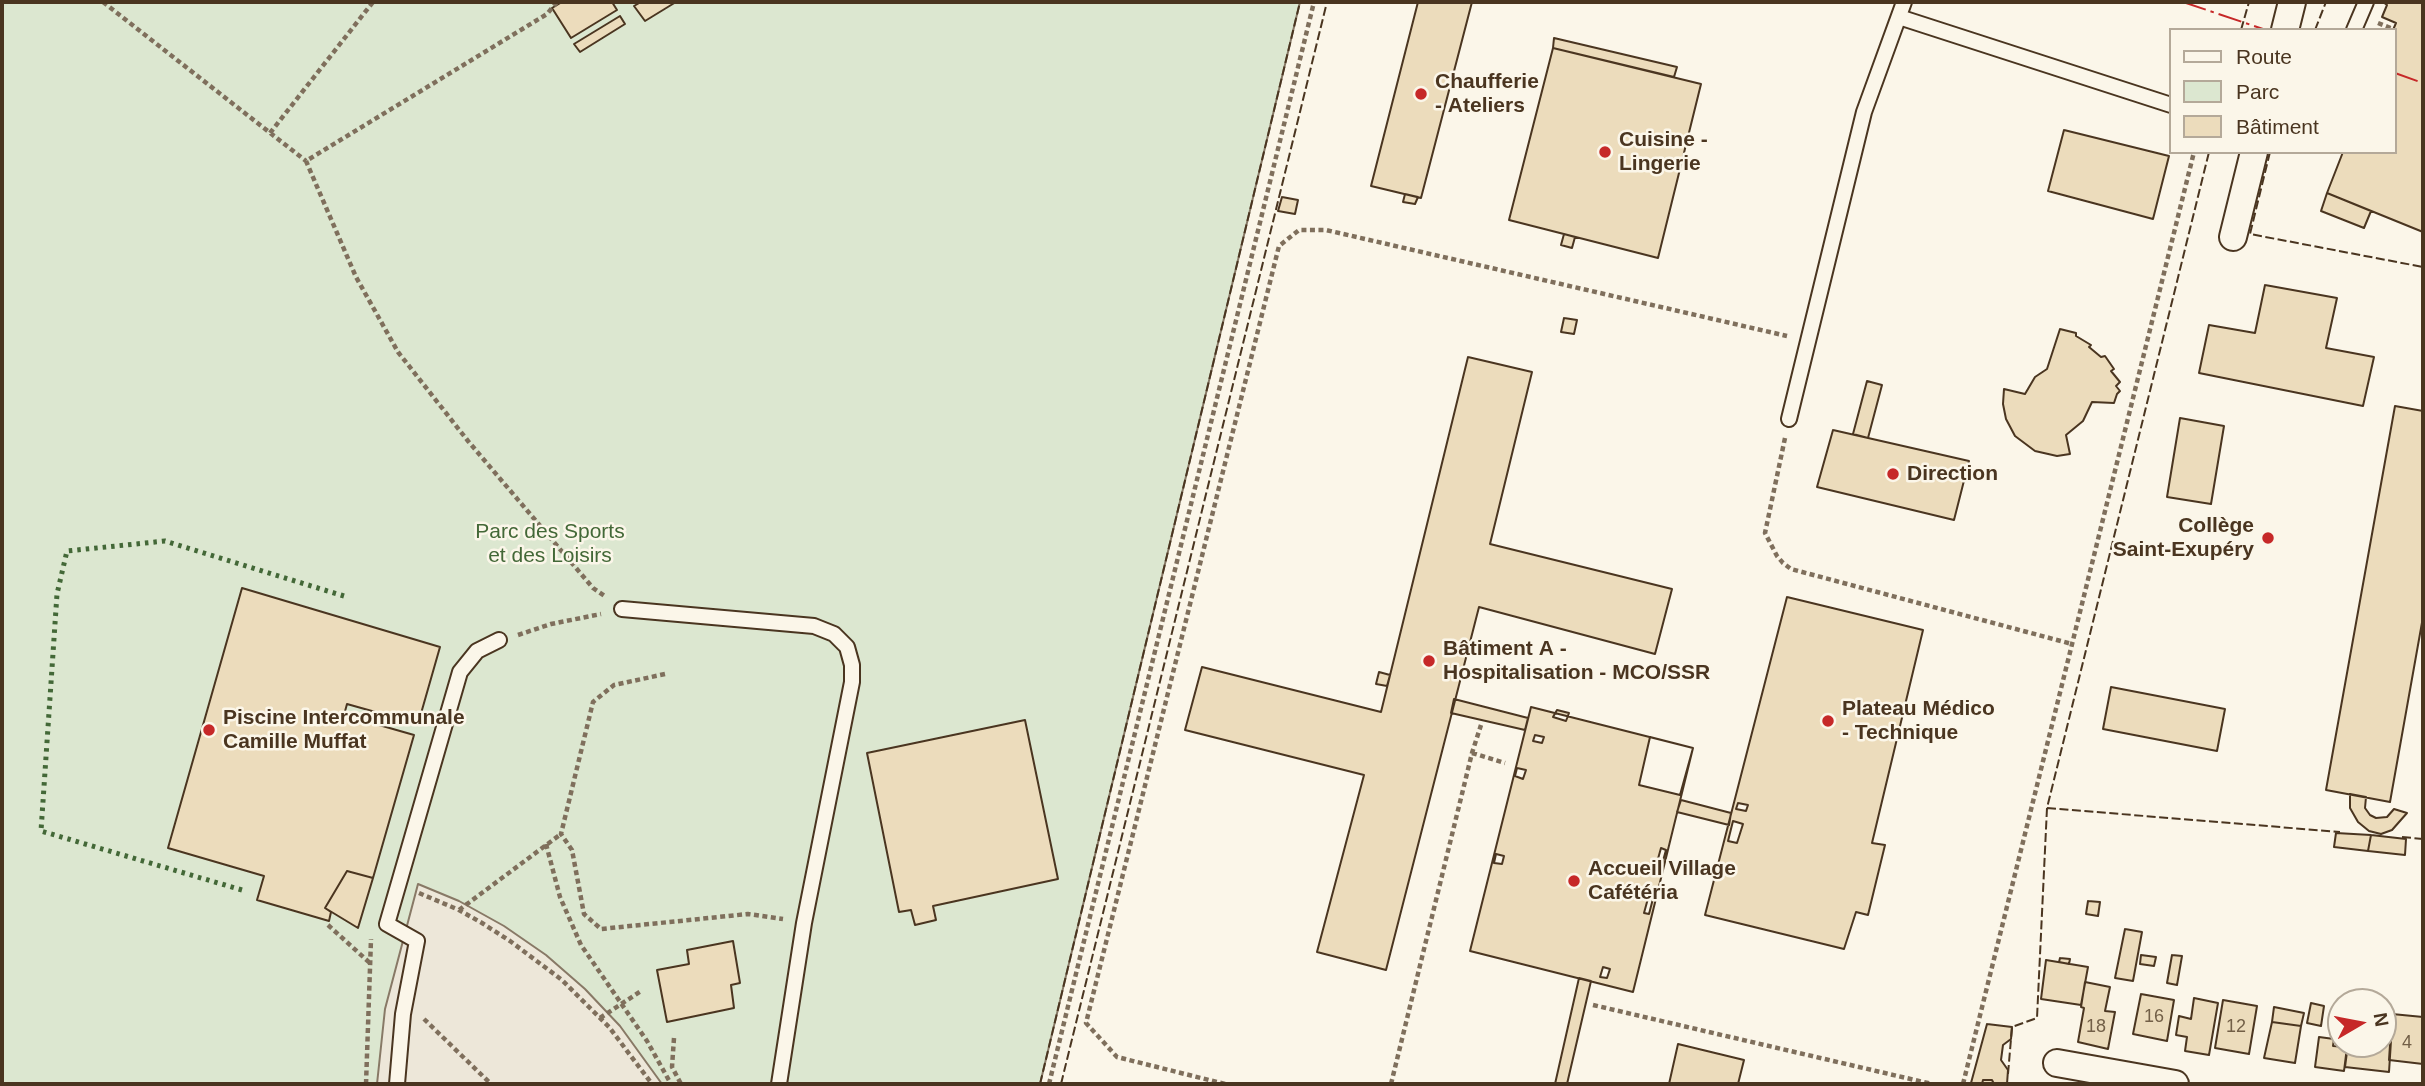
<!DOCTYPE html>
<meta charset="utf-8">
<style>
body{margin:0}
#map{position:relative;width:2425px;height:1086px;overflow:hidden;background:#fbf6e9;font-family:Helvetica,sans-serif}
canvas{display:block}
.frame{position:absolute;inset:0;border:4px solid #4a3520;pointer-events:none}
.legend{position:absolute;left:2169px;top:28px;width:228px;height:126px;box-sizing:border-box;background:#fbf6e9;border:2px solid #b4a999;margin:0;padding:9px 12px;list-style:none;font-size:21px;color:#4a3520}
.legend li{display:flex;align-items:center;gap:14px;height:35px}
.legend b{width:35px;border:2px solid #b4a999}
.north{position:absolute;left:2327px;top:988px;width:70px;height:70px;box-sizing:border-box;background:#fbf6e9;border:2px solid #b4a999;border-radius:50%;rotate:80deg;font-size:19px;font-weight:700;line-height:28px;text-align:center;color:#4a3520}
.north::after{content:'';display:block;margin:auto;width:24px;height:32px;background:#c62828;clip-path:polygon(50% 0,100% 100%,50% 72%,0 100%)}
</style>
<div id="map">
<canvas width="2425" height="1086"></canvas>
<div class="frame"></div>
<ul class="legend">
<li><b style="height:9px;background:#fbf6e9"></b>Route</li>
<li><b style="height:19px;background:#dce7d0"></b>Parc</li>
<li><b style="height:19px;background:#ecdcbc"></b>Bâtiment</li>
</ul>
<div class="north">N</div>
</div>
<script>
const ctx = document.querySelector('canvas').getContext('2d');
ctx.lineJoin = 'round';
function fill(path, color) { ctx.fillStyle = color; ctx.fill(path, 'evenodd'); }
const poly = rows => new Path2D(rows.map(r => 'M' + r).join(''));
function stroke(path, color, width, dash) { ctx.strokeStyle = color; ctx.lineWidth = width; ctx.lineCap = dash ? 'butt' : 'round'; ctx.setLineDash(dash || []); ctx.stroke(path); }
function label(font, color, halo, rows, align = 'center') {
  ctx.font = font + ' Helvetica,sans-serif'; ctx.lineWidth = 5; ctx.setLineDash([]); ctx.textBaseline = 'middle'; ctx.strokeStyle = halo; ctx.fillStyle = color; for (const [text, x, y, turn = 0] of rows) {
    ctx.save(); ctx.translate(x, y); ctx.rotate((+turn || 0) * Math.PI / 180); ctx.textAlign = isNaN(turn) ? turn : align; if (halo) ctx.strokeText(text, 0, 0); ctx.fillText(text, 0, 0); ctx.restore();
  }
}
const green = poly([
 [2,2,1300,2,1040,1084,2,1084,2,2]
]);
const parking = poly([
 [418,884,459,901,504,926,546,955,585,989,620,1026,662,1084,377,1084,385,1009,418,884]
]);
const building = poly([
 [562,2,612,2,617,10,571,38,552,8,562,2],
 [641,2,676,2,645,21,634,6,641,2],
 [1418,2,1472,2,1421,198,1371,186,1418,2],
 [2383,2,2423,2,2423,232,2327,193,2343,152,2395,152,2395,30,2393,30,2396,23,2382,17,2387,5,2383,2],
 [620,16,625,24,580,52,574,44,620,16],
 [1554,38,1677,67,1674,77,1553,48,1554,38],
 [1553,48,1701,84,1658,258,1509,220,1553,48],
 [2064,130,2169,156,2153,219,2048,191,2064,130],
 [2327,193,2371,211,2364,228,2321,211,2327,193],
 [1405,194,1418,197,1415,204,1403,202,1405,194],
 [1282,197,1298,200,1295,214,1278,211,1282,197],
 [1564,234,1575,237,1572,248,1561,245,1564,234],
 [2265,285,2337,298,2326,348,2374,357,2363,406,2199,373,2209,325,2255,333,2265,285],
 [1564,318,1577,320,1574,334,1561,332,1564,318],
 [2060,329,2076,333,2076,336,2091,345,2089,347,2101,357,2105,356,2114,369,2111,371,2120,382,2116,386,2120,391,2117,394,2114,403,2092,402,2083,421,2066,435,2070,454,2057,456,2035,451,2015,436,2006,419,2003,404,2004,389,2025,394,2035,377,2047,369,2060,329],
 [1468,357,1532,372,1490,544,1672,589,1655,654,1479,607,1386,970,1317,952,1364,775,1185,730,1202,667,1381,712,1468,357],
 [1867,381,1882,385,1868,438,1853,434,1867,381],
 [2395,406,2423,411,2423,617,2390,802,2326,790,2395,406],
 [2180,418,2224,426,2211,504,2167,497,2180,418],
 [1833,430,1969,461,1954,520,1817,487,1833,430],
 [242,588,440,647,418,724,347,704,344,715,414,735,373,878,347,871,325,908,331,912,329,921,257,900,264,876,168,848,242,588],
 [1787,597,1923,630,1872,843,1885,845,1868,915,1856,912,1844,949,1705,915,1787,597],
 [1379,672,1390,675,1387,686,1376,684,1379,672],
 [2111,687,2225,709,2217,751,2103,729,2111,687],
 [1454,699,1528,718,1525,730,1451,713,1454,699],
 [1531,707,1693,748,1633,992,1470,951,1531,707],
 [1557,710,1569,713,1566,721,1553,717,1557,710],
 [1025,720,1058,879,933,906,936,920,915,925,911,910,899,912,867,753,1025,720],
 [1535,735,1544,737,1542,743,1533,741,1535,735],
 [1650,737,1693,748,1680,795,1639,785,1650,737],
 [1517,768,1526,770,1523,779,1515,776,1517,768],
 [2350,794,2366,797,2365,808,2370,815,2376,818,2387,817,2394,809,2407,813,2392,830,2381,834,2369,831,2358,822,2350,808,2350,794],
 [1681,800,1731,813,1729,825,1677,812,1681,800],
 [1738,803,1748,805,1746,811,1736,809,1738,803],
 [1733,821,1743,824,1737,843,1728,841,1733,821],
 [2336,833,2371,835,2368,851,2334,847,2336,833],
 [2371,835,2406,839,2405,855,2368,851,2371,835],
 [1661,848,1666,850,1661,868,1656,866,1661,848],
 [1496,854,1504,856,1502,864,1494,863,1496,854],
 [347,871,373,878,358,928,325,908,347,871],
 [1650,891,1655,891,1649,914,1644,913,1650,891],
 [2088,901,2100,902,2098,916,2086,914,2088,901],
 [2125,929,2142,932,2133,981,2115,978,2125,929],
 [733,941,740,983,731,985,734,1008,667,1022,657,970,689,964,687,950,733,941],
 [2141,955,2156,957,2154,966,2140,964,2141,955],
 [2172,955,2182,956,2177,985,2167,983,2172,955],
 [2060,958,2070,959,2069,964,2059,962,2060,958],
 [2046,960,2088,967,2081,1005,2041,999,2046,960],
 [1603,967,1610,969,1607,978,1600,977,1603,967],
 [1579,978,1591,981,1567,1084,1555,1084,1579,978],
 [2085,982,2110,987,2105,1011,2115,1012,2108,1049,2078,1042,2084,1008,2081,1007,2085,982],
 [2141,994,2174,1000,2167,1041,2133,1034,2141,994],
 [2194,998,2218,1003,2209,1055,2185,1051,2187,1037,2176,1035,2179,1016,2191,1019,2194,998],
 [2223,1000,2257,1006,2249,1054,2215,1048,2223,1000],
 [2311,1003,2324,1006,2321,1026,2307,1023,2311,1003],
 [2274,1007,2304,1013,2301,1026,2272,1022,2274,1007],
 [2392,1014,2423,1017,2423,1064,2389,1060,2392,1014],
 [2272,1022,2301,1026,2295,1063,2264,1058,2272,1022],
 [1987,1024,2012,1027,2011,1039,2003,1045,2001,1060,2008,1070,2007,1084,1994,1084,1992,1080,1983,1080,1982,1084,1971,1083,1987,1024],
 [2383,1025,2392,1025,2389,1072,2345,1067,2348,1044,2383,1044,2383,1025],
 [2319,1037,2334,1039,2333,1046,2347,1047,2344,1071,2315,1067,2319,1037],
 [1678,1044,1744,1060,1738,1084,1669,1084,1678,1044],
 [1983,1080,1992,1080,1994,1084,1982,1084,1983,1080]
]);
const path = poly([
 [103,2,306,161],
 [557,2,547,14,306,161,356,277,398,352,468,441,593,588,606,597],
 [2378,23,2393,29],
 [270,133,373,2],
 [1785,438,1765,533,1777,556,1783,563,1791,569,2072,644],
 [518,635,551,624,601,614],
 [665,674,614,685,593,702,561,834,572,850,584,914,601,929,748,914,783,919],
 [1472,753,1505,763],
 [546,844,560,897,581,945,647,1041,671,1084],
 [419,893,459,910,482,923,510,941,562,980,609,1027,652,1084],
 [459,910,561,834],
 [328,925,371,964],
 [1593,1005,1932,1084],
 [600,1018,641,991],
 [424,1019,491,1084],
 [674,1038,672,1067,681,1084],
 [366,1084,371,939],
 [1049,1084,1314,2],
 [1225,1084,1117,1057,1086,1023,1279,246,1299,230,1326,230,1787,336],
 [1391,1084,1472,753,1481,725],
 [1963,1084,2194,152]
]);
const service = poly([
 [1899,17,2171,105],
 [2354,30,2366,2],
 [1789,419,1864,112,1904,2],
 [622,609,814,626,834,634,847,647,852,665,852,682,804,923,779,1084],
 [397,1084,403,1014,417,941,387,924,460,672,477,651,499,640]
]);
const minor = poly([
 [2285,30,2292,2],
 [2233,237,2254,152],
 [2057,1063,2175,1084]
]);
const hedge = poly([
 [242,890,41,831,57,594,67,551,165,541,344,596]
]);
const fence = poly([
 [2241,30,2249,2],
 [2315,30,2326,2],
 [2270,152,2250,234,2423,267],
 [2047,808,2340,832],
 [2402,837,2423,839],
 [2008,1074,2012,1027,2037,1018,2047,808,2209,152],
 [1040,1084,1300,2],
 [1061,1084,1327,2]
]);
const power = poly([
 [2183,2,2266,30],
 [2395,73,2423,83]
]);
const markers = [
 [1421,94,7,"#c62828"],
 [1605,152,7,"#c62828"],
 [1893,474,7,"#c62828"],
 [2268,538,7,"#c62828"],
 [1429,661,7,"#c62828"],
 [1828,721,7,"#c62828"],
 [209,730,7,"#c62828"],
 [1574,881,7,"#c62828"]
];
const numberNames = [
 ["16",2154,1017],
 ["18",2096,1027],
 ["12",2236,1027],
 ["4",2407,1043]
];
const poiNames = [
 ["Chaufferie",1435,82],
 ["- Ateliers",1435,106],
 ["Cuisine -",1619,140],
 ["Lingerie",1619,164],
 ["Direction",1907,474],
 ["Collège",2254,526,"right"],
 ["Saint-Exupéry",2254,550,"right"],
 ["Bâtiment A -",1443,649],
 ["Hospitalisation - MCO/SSR",1443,673],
 ["Plateau Médico",1842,709],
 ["- Technique",1842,733],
 ["Piscine Intercommunale",223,718],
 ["Camille Muffat",223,742],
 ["Accueil Village",1588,869],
 ["Cafétéria",1588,893]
];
const parkNames = [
 ["Parc des Sports",550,532],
 ["et des Loisirs",550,556]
];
fill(green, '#dce7d0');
stroke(green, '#887966', 2);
fill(parking, '#ede7d9');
stroke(parking, '#887966', 2);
fill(building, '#ecdcbc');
stroke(building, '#4a3520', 2);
stroke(service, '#4a3520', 18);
stroke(minor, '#4a3520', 30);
stroke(path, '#7f6f5c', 4.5, [5, 3.5]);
stroke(service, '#fbf6e9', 14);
stroke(minor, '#fbf6e9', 26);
stroke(hedge, '#436837', 5, [3.5, 5]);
stroke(fence, '#4a3520', 2, [9, 3.5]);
stroke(power, '#c62828', 2, [24, 5, 3.5, 5]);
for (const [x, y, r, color] of markers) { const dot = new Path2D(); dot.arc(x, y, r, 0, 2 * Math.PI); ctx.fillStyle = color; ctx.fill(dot); stroke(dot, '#fbf6e9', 2.5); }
label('18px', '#725f47', null, numberNames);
label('bold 21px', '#4a3520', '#fbf6e9', poiNames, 'left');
label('21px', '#436837', '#fbf6e9', parkNames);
</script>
